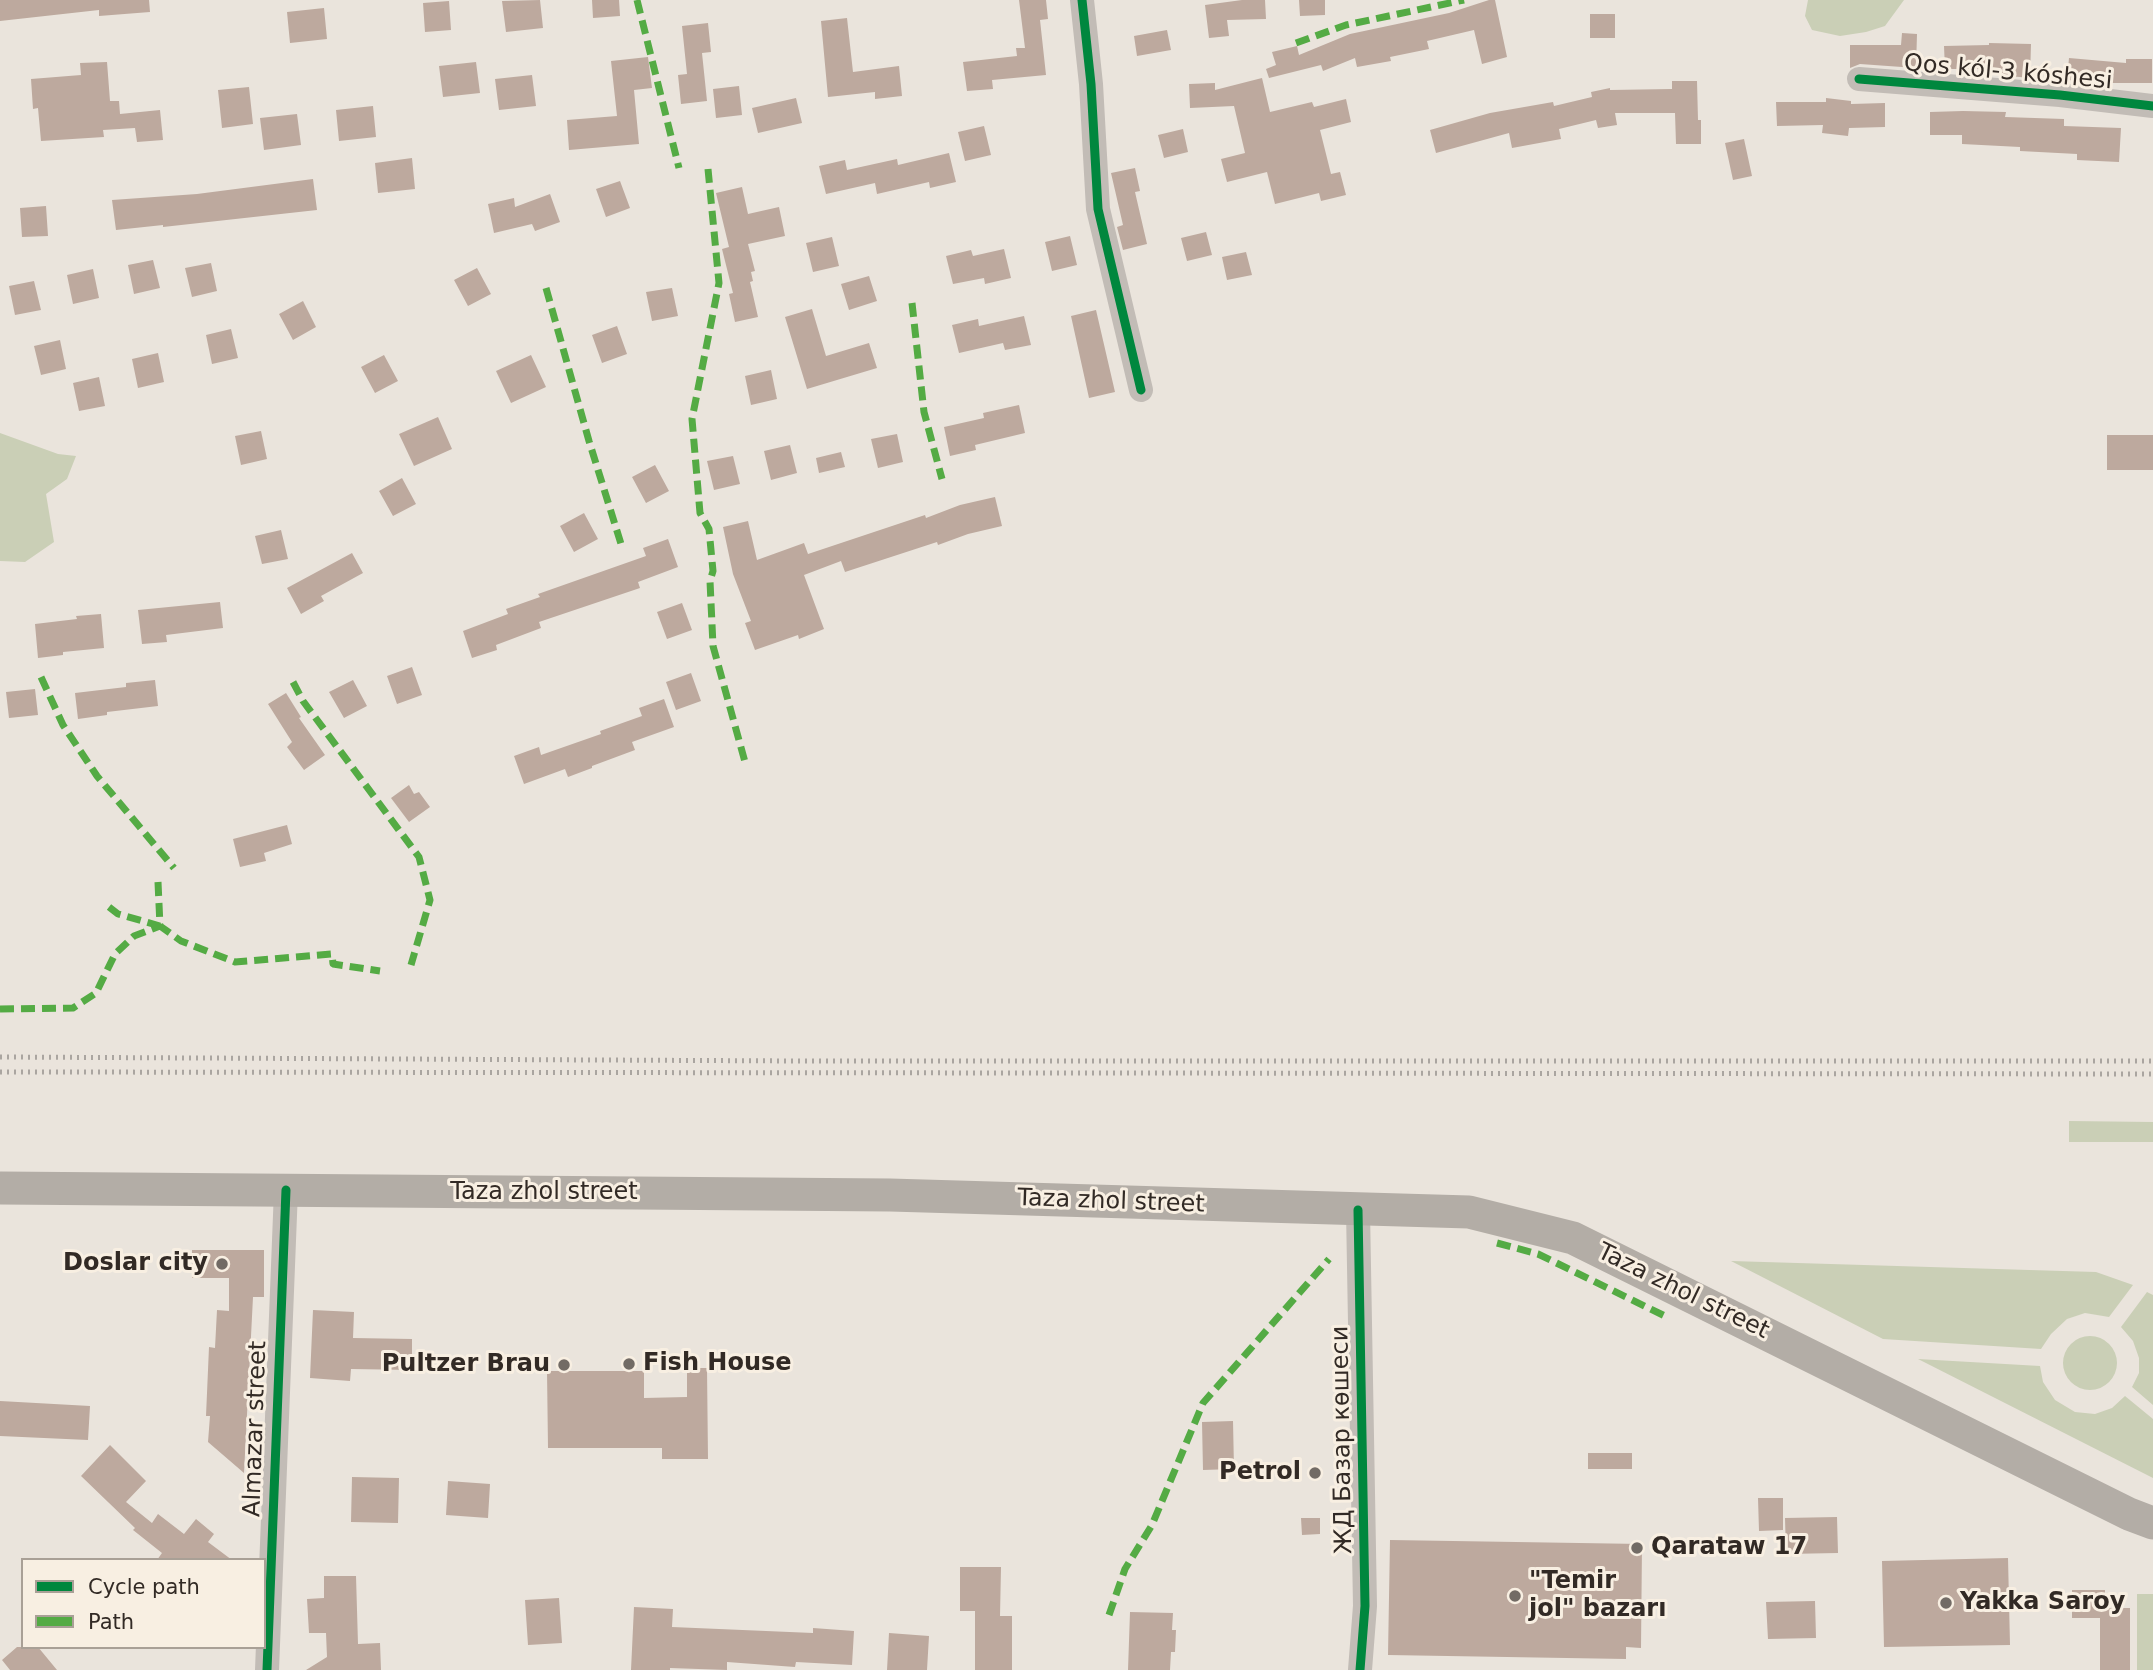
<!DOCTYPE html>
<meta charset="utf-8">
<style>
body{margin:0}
#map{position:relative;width:2153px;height:1670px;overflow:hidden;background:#eae4dc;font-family:"DejaVu Sans",sans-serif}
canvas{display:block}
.legend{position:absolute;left:21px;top:1558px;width:245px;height:91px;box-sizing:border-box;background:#f8efe2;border:2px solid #a9a096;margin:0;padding:9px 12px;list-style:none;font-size:21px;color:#322a25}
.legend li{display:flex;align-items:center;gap:14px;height:35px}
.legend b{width:35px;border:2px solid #a9a096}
</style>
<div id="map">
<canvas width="2153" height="1670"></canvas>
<ul class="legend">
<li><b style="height:9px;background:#00873e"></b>Cycle path</li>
<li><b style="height:9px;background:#54ab44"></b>Path</li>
</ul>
</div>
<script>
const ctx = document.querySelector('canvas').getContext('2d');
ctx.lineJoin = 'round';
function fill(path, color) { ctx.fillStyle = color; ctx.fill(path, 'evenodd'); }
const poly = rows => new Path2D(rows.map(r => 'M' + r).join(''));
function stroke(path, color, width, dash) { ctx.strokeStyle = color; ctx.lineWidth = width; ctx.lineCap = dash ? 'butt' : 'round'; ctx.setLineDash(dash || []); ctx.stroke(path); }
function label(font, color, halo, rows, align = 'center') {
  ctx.font = font + ' "DejaVu Sans",sans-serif'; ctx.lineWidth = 6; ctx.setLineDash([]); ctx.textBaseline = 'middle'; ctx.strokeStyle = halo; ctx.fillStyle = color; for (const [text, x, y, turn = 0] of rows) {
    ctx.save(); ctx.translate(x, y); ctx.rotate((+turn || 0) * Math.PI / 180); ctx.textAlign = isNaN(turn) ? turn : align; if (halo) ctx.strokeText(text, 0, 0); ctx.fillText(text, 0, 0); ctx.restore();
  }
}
const green = poly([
 [1808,0,1904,0,1885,26,1866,32,1840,36,1812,30,1805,16],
 [0,433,58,454,76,456,67,479,46,494,54,542,25,562,0,561],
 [2069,1121,2153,1122,2153,1142,2069,1142],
 [1731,1261,2096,1272,2133,1285,2109,1317,2085,1313,2067,1319,2051,1334,2041,1349,1883,1339],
 [2147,1292,2153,1295,2153,1405,2132,1387,2139,1373,2139,1358,2133,1341,2121,1327],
 '2063 1363a27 27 0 1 1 54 0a27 27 0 1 1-54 0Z',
 [1918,1359,2040,1366,2043,1382,2055,1400,2075,1412,2095,1414,2112,1408,2125,1396,2153,1419,2153,1478],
 [2137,1594,2153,1594,2153,1670,2137,1670]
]);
const building = poly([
 [0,0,149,0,150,12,99,16,99,10,0,21],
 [540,0,543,28,506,32,502,1],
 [592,0,619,0,620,16,593,18],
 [1019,0,1046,0,1048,19,1040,20,1046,75,992,80,993,89,967,91,963,62,1017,56,1016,48,1025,48],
 [1242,0,1265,0,1266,19,1227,20,1229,36,1209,38,1205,5],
 [1299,0,1325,0,1325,15,1300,16],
 [1489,0,1495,0,1507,57,1482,64,1474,30,1427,41,1429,49,1390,57,1391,61,1357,67,1355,58,1323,71,1321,65,1269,78,1266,69,1276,65,1272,52,1297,46,1299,55,1350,34,1449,13],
 [449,1,451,30,425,32,423,3],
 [324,8,327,39,290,43,287,12],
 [1590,14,1615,14,1615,38,1590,38],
 [847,18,853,72,899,66,902,96,875,99,875,92,828,97,821,21],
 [708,23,711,52,702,53,707,101,681,104,678,75,687,74,682,26],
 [1167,30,1171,50,1137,56,1134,36],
 [1902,33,1917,34,1916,68,1860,64,1850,68,1850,45,1901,45],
 [1989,43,2031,44,2030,78,1988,74,1988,69,1945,69,1944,46,1989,45],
 [648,57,652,88,634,90,639,144,569,150,567,120,617,116,611,61],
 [2069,58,2126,63,2126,59,2152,59,2152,83,2106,83,2067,80],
 [107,62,110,101,119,101,120,114,160,110,163,140,137,142,135,128,103,130,104,137,41,141,38,108,33,109,31,79,81,75,80,63],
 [476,62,480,93,443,97,439,66],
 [532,75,536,106,499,110,495,79],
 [1262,78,1270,112,1312,102,1314,107,1346,99,1351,122,1320,130,1331,174,1340,172,1346,195,1321,201,1319,193,1275,204,1267,172,1227,182,1221,159,1245,153,1234,106,1190,108,1189,84,1215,83,1215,90],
 [1672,81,1697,81,1698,120,1701,120,1701,144,1676,144,1675,113,1615,113,1617,125,1598,128,1596,120,1559,129,1561,139,1512,148,1509,133,1436,153,1430,130,1490,113,1553,102,1554,106,1592,97,1591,92,1610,88,1610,90,1672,89],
 [739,86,742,115,716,118,713,89],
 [249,87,253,124,222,128,218,90],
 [796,98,802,123,758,133,752,108],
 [1826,98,1851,101,1851,104,1885,103,1885,127,1849,128,1848,136,1822,133,1823,125,1777,126,1776,102,1826,102],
 [373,106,376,137,339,141,336,110],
 [1963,111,2006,112,2005,117,2064,119,2064,126,2121,128,2119,162,2077,160,2077,154,2020,151,2020,147,1962,144,1962,135,1930,135,1930,112],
 [297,114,301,145,264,150,260,118],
 [984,126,991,155,965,161,958,132],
 [1183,129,1188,152,1164,158,1158,135],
 [1744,139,1752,176,1733,180,1725,143],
 [949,153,956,182,930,188,929,182,877,194,875,183,826,194,819,166,845,160,847,170,897,159,898,165],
 [412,158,415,189,378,193,375,163],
 [1135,168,1140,191,1135,192,1147,244,1123,250,1117,227,1123,225,1111,173],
 [313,179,317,210,163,227,163,225,116,230,112,200,197,194],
 [620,181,630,208,606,217,596,189],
 [742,187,748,214,779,207,785,236,748,244,755,271,751,272,753,281,750,282,758,317,735,322,729,294,733,293,722,249,729,247,716,193],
 [550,194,560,222,535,231,532,224,494,233,488,204,514,198,515,207],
 [46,206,48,236,22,237,20,208],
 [1206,232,1212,255,1187,261,1181,238],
 [1070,236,1077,265,1052,271,1045,242],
 [832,237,839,266,813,272,806,243],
 [1004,249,1011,278,985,284,984,278,953,284,946,256,971,250,973,256],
 [1246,252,1252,275,1227,280,1222,257],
 [153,260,160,288,134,294,128,265],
 [211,263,217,291,192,297,185,268],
 [477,268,491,294,468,306,454,280],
 [93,269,99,298,73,304,67,275],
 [869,276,877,301,849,310,841,284],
 [34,281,41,310,15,315,9,286],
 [672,288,678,316,652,321,646,292],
 [303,301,316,327,293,340,279,314],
 [812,309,826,356,869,343,877,368,807,389,785,317],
 [1096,310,1115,392,1089,398,1071,316],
 [1024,316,1031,345,1005,350,1003,343,959,353,952,325,978,319,979,326],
 [617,326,627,354,602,363,592,335],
 [231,329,238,358,212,364,206,335],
 [60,340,66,369,41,375,34,346],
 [158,353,164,382,138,388,132,359],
 [384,355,398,381,375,393,361,367],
 [531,355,546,387,511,403,496,371],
 [771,370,777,399,751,405,745,376],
 [99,377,105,406,79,411,73,383],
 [1019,405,1025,433,975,445,976,450,950,456,944,427,984,418,983,413],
 [438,417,452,449,414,466,399,434],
 [261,431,267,459,241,465,235,436],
 [897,434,903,462,878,468,871,439],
 [2107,435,2153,435,2153,470,2107,470],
 [790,445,797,473,771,480,764,451],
 [841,452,845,467,819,473,816,458],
 [733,456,740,484,714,490,707,461],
 [655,465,669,491,646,503,632,477],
 [402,478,416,504,393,516,379,491],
 [995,497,1002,526,968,534,938,545,937,542,845,572,841,561,804,575,824,629,799,639,798,635,755,650,745,623,751,621,733,574,723,527,748,521,757,560,804,543,808,554,925,515,926,518,960,505],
 [584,513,598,539,574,552,560,526],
 [281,530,288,559,262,564,255,536],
 [668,539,678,567,638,582,640,588,539,622,541,628,496,645,497,650,472,658,463,631,508,614,506,609,540,597,538,594,646,556,643,548],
 [352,553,363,573,321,596,324,601,301,614,287,588],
 [220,602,223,628,166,635,167,642,142,644,138,610],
 [682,603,692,630,667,639,657,612],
 [101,614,104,648,63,652,63,655,38,658,35,624,77,619,76,616],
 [412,667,422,695,397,704,387,676],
 [691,673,701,701,676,710,666,682],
 [155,680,158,706,107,712,107,715,78,719,75,693,126,687,126,683],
 [353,680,367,706,344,718,329,692],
 [35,689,38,715,9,718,6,692],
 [286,693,301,717,299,718,325,755,304,770,287,747,292,742,268,704],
 [664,699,674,727,632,742,635,750,592,766,592,768,568,777,565,769,524,784,514,756,539,747,541,755,601,734,600,731,642,716,639,708],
 [409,785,414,794,419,792,430,807,409,822,391,798],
 [287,825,292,844,264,853,266,861,240,867,233,839],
 [192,1250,264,1250,264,1297,253,1297,244,1473,208,1442,210,1416,206,1416,209,1347,215,1348,217,1310,229,1311,229,1278,192,1278],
 [313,1310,354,1312,353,1338,412,1339,412,1370,351,1369,350,1381,310,1378],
 [687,1368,707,1368,708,1459,662,1459,662,1448,548,1448,547,1371,644,1371,644,1398,687,1397],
 [0,1401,90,1406,88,1440,0,1436],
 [1233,1421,1234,1469,1203,1470,1202,1422],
 [110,1445,146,1481,126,1502,152,1523,158,1514,184,1534,196,1519,214,1534,208,1542,232,1560,157,1560,162,1553,133,1530,135,1528,81,1476],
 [1588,1453,1632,1453,1632,1469,1588,1469],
 [352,1477,399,1478,398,1523,351,1522],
 [448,1481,490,1484,488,1518,446,1515],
 [1758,1498,1783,1498,1783,1530,1759,1531],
 [1837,1517,1838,1553,1786,1554,1785,1518],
 [1301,1518,1320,1518,1320,1534,1302,1535],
 [1390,1540,1642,1544,1641,1648,1626,1647,1626,1659,1388,1655],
 [2008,1558,2010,1645,1884,1647,1882,1561],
 [960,1567,1001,1567,1000,1616,1012,1616,1012,1670,975,1670,975,1611,960,1611],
 [324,1576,356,1576,358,1644,380,1643,381,1670,306,1670,327,1657,326,1633,309,1633,307,1599,324,1598],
 [2072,1590,2105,1590,2105,1608,2130,1608,2130,1670,2100,1670,2100,1618,2072,1618],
 [559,1598,562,1643,528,1645,525,1600],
 [1815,1601,1816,1638,1768,1639,1766,1602],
 [634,1607,673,1609,672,1627,813,1633,813,1628,854,1631,852,1665,796,1662,795,1667,727,1662,727,1670,670,1668,670,1670,631,1670],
 [1130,1612,1173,1613,1172,1630,1176,1630,1175,1652,1171,1652,1170,1670,1128,1670],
 [889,1633,929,1636,927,1670,887,1670],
 [17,1647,38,1647,57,1670,10,1670,2,1660]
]);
const street = poly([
 [1082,0,1091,84,1098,209,1141,390],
 [1859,79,2060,95,2153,106],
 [1358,1210,1365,1606,1360,1670],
 [267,1670,286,1190]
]);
const secondary = poly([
 [0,1188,890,1195,1469,1212,1573,1238,2129,1514,2153,1523]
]);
const rail = poly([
 [0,1057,798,1061,2153,1061],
 [0,1072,2153,1074]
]);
const quiet = poly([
 [637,0,679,168],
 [1296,43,1346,25,1464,0],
 [708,169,719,283,692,419,700,513,709,529,713,571,710,581,713,646,745,762],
 [546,288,589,441,622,547],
 [912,303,924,412,942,479],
 [41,677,63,725,97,776,174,868],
 [293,682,303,701,419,857,430,900,411,965],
 [158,882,160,926,181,941,235,962,332,954,333,964,380,971],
 [109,907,118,914,160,926],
 [0,1009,73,1008,96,993,115,954,134,936,160,926],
 [1497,1243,1538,1254,1667,1317],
 [1109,1615,1125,1569,1152,1525,1203,1403,1329,1259]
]);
const cycleway = poly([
 [1082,0,1091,84,1098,209,1141,390],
 [1859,79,2060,95,2153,106],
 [1358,1210,1365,1606,1360,1670],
 [267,1670,286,1190]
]);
const markers = [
 [222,1264,7,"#726b65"],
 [629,1364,7,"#726b65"],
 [564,1365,7,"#726b65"],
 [1315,1473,7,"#726b65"],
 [1637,1548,7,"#726b65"],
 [1515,1596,7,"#726b65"],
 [1946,1603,7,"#726b65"]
];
const streetNames = [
 ["Qos kól-3 kóshesi",2008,73,5],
 ["Taza zhol street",544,1193],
 ["Taza zhol street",1111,1202,2],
 ["Taza zhol street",1683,1292,26],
 ["Almazar street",256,1429,-88],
 ["ЖД Базар көшеси",1343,1440,-91]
];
const poiNames = [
 ["Doslar city",208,1264,"right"],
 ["Fish House",643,1364],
 ["Pultzer Brau",550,1365,"right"],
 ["Petrol",1301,1473,"right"],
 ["Qarataw 17",1651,1548],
 ["\"Temir",1529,1582],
 ["jol\" bazarı",1529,1610],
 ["Yakka Saroy",1960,1603]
];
fill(green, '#cacfb6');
fill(building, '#bda99e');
stroke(street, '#c2bcb6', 24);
stroke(secondary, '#b3ada6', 33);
stroke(rail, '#aaa5a0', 5, [2, 5]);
stroke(quiet, '#54ab44', 7, [14, 7]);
stroke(cycleway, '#00873e', 9);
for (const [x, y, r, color] of markers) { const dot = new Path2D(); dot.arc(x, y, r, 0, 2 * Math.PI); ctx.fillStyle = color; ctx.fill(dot); stroke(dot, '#f8efe2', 2.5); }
label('24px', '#322a25', '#f8efe2', streetNames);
label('bold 24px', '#322a25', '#f8efe2', poiNames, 'left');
</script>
